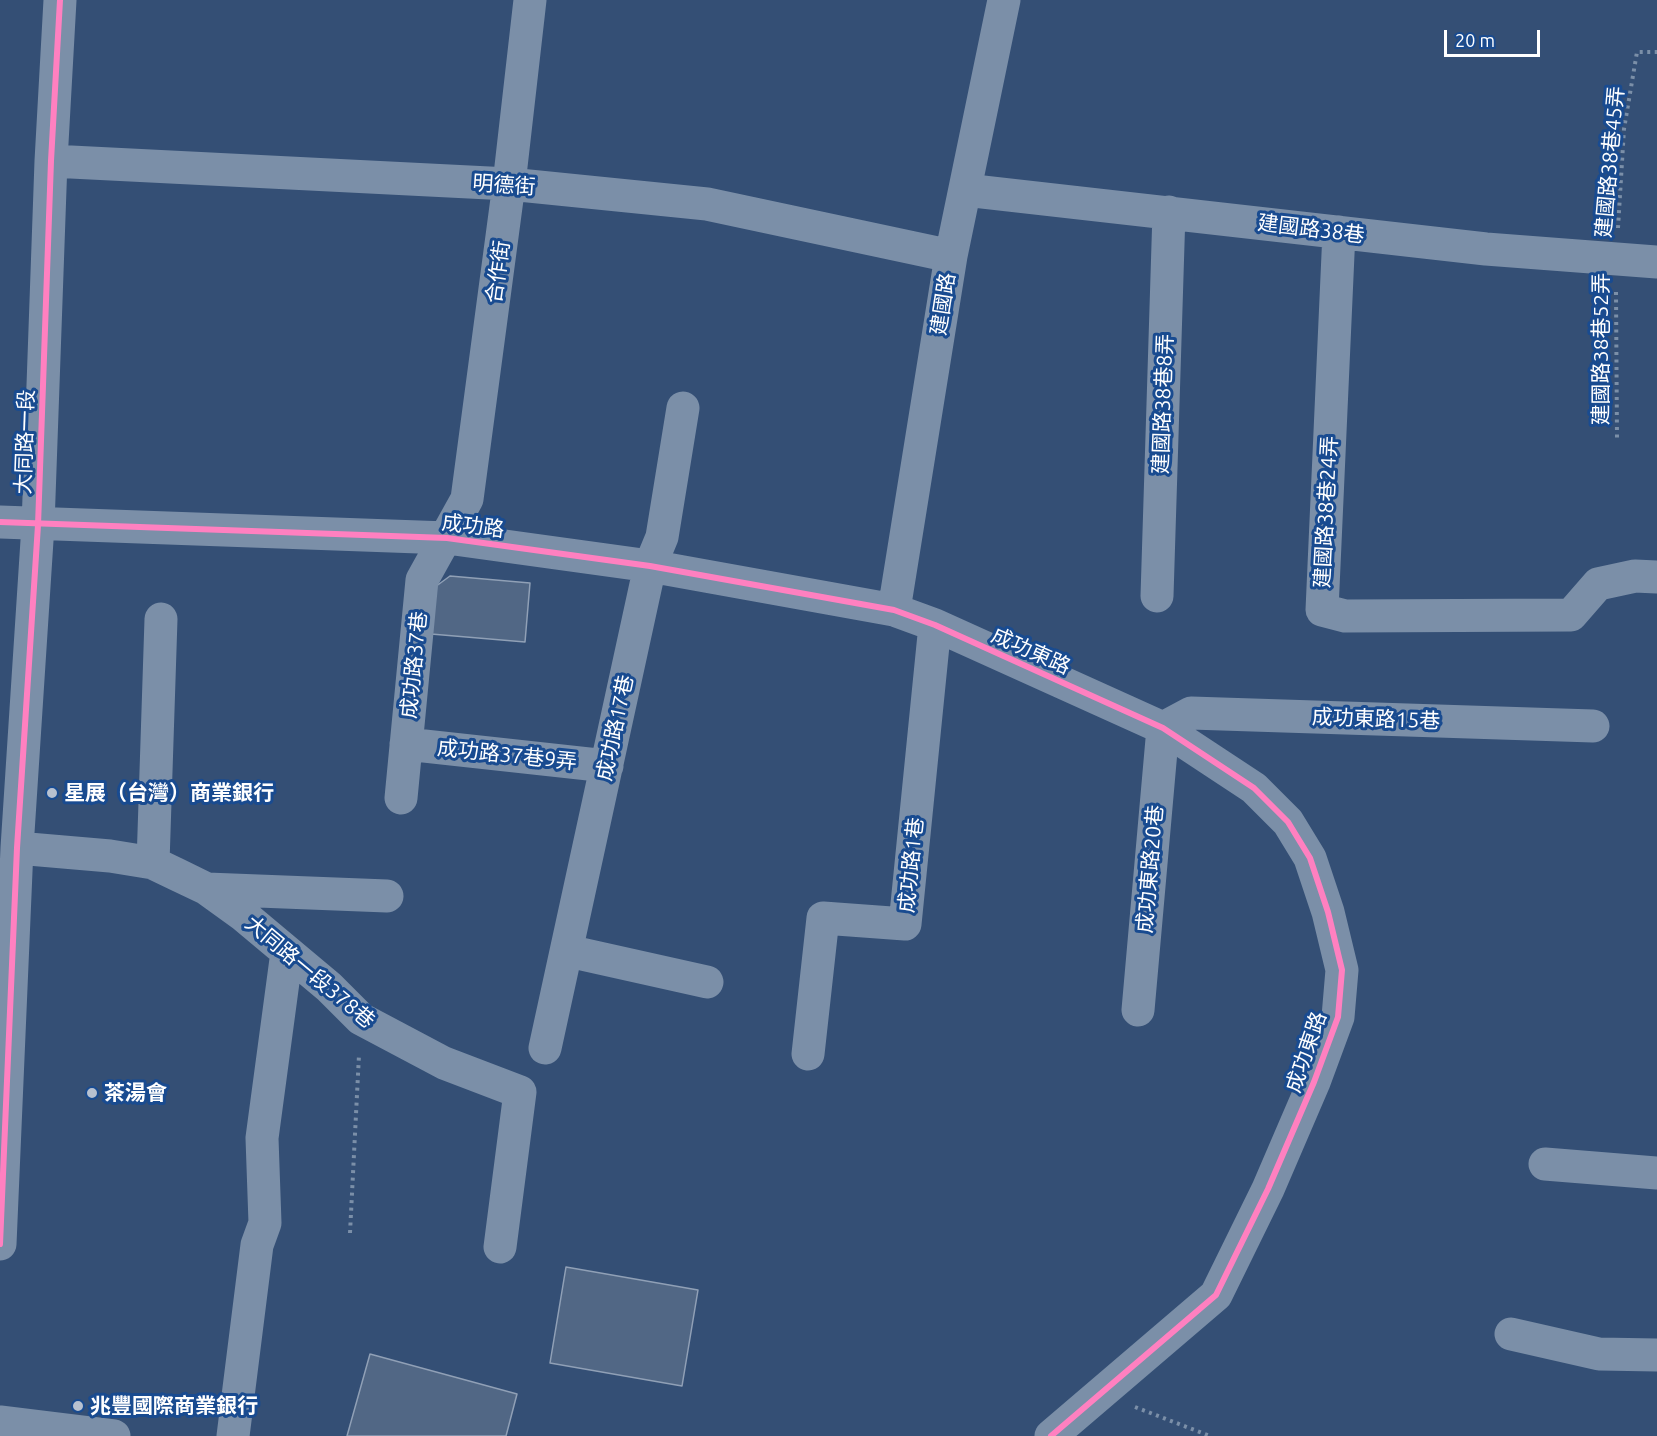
<!DOCTYPE html>
<meta charset="utf-8">
<style>
body{margin:0}
#map{position:relative;width:1657px;height:1436px;overflow:hidden;background:#344f75;font-family:Ubuntu,sans-serif}
canvas{display:block}
.scale{position:absolute;left:1444px;top:30px;width:96px;height:27px;box-sizing:border-box;border:3px solid #fff;border-top:0;padding-left:8px;font-size:18px;line-height:21px;white-space:nowrap;color:#fff;-webkit-text-stroke:4px #194b90;paint-order:stroke}
</style>
<div id="map">
<canvas width="1657" height="1436"></canvas>
<div class="scale">20 m</div>
</div>
<script>
const ctx = document.querySelector('canvas').getContext('2d');
ctx.lineJoin = 'round';
function fill(path, color) { ctx.fillStyle = color; ctx.fill(path, 'evenodd'); }
const poly = rows => new Path2D(rows.map(r => 'M' + r).join(''));
function stroke(path, color, width, dash) { ctx.strokeStyle = color; ctx.lineWidth = width; ctx.lineCap = dash ? 'butt' : 'round'; ctx.setLineDash(dash || []); ctx.stroke(path); }
function label(font, color, halo, rows, align = 'center') {
  ctx.font = font + ' Ubuntu,"Noto Sans TC",sans-serif'; ctx.lineWidth = 6; ctx.setLineDash([]); ctx.textBaseline = 'middle'; ctx.strokeStyle = halo; ctx.fillStyle = color; for (const [text, x, y, turn = 0] of rows) {
    ctx.save(); ctx.translate(x, y); ctx.rotate((+turn || 0) * Math.PI / 180); ctx.textAlign = isNaN(turn) ? turn : align; if (halo) ctx.strokeText(text, 0, 0); ctx.fillText(text, 0, 0); ctx.restore();
  }
}
const building = poly([
 [450,576,530,583,525,642,431,634,435,587,450,576],
 [566,1267,698,1290,682,1386,550,1363,566,1267],
 [370,1354,517,1394,506,1436,347,1436,370,1354]
]);
const path = poly([
 [1618,228,1624,129,1637,52,1657,52],
 [1616,292,1617,439],
 [350,1233,359,1055],
 [1135,1407,1210,1436]
]);
const minor = poly([
 [51,161,509,184,707,204,951,256],
 [965,190,1486,249,1657,262],
 [1339,232,1322,610,1345,616,1571,615,1598,584,1635,576,1657,577],
 [0,522,447,538,650,566,894,610,935,625,1163,728,1254,788,1288,822,1310,858,1328,912,1342,970,1338,1017,1314,1082,1268,1189,1216,1295,1051,1436],
 [1157,596,1169,212],
 [894,610,951,256,1004,0],
 [406,744,607,766],
 [401,798,422,580,467,499,509,184,530,0],
 [17,848,110,856,153,863,178,875,207,889,243,915,329,987,361,1019,444,1063,520,1092,500,1247],
 [153,863,161,619],
 [207,889,387,896],
 [568,951,707,982],
 [1138,1010,1163,728,1191,713,1593,726],
 [545,1048,650,566,662,537,683,408],
 [808,1054,823,918,905,924,935,625],
 [1545,1164,1657,1173],
 [0,1244,17,848,38,525,51,161,60,0],
 [1511,1334,1599,1354,1657,1355],
 [0,1422,114,1436],
 [233,1436,257,1245,265,1223,262,1138,287,952]
]);
const cycleway = poly([
 [0,522,447,538,650,566,894,610,935,625,1163,728,1254,788,1288,822,1310,858,1328,912,1342,970,1338,1017,1314,1082,1268,1189,1216,1295,1051,1436],
 [0,1244,17,848,38,525,51,161,60,0]
]);
const markers = [
 [52,793,6,"#b8c1cf"],
 [92,1093,6,"#b8c1cf"],
 [78,1406,6,"#b8c1cf"]
];
const streetNames = [
 ["建國路38巷45弄",1610,162,-85],
 ["明德街",504,185,4],
 ["建國路38巷",1311,229,7],
 ["合作街",498,272,-82],
 ["建國路",943,304,-81],
 ["建國路38巷52弄",1601,349,-90],
 ["建國路38巷8弄",1163,404,-88],
 ["大同路一段",25,442,-88],
 ["建國路38巷24弄",1326,512,-87],
 ["成功路",473,526,7],
 ["成功東路",1031,651,24],
 ["成功路37巷",414,665,-84],
 ["成功東路15巷",1376,719,2],
 ["成功路17巷",615,728,-78],
 ["成功路37巷9弄",507,755,6],
 ["成功路1巷",911,865,-84],
 ["成功東路20巷",1150,869,-85],
 ["大同路一段378巷",310,972,40],
 ["成功東路",1306,1052,-71]
];
const poiNames = [
 ["星展（台灣）商業銀行",64,793],
 ["茶湯會",104,1093],
 ["兆豐國際商業銀行",90,1406]
];
fill(building, '#516785');
stroke(building, '#90a0b6', 1.5);
stroke(path, '#7b8fa8', 4, [3, 4.5]);
stroke(minor, '#7b8fa8', 33);
stroke(cycleway, '#ff80c0', 6);
for (const [x, y, r, color] of markers) { const dot = new Path2D(); dot.arc(x, y, r, 0, 2 * Math.PI); ctx.fillStyle = color; ctx.fill(dot); stroke(dot, '#194b90', 2); }
label('21px', '#fff', '#194b90', streetNames);
label('bold 21px', '#fff', '#194b90', poiNames, 'left');
</script>
